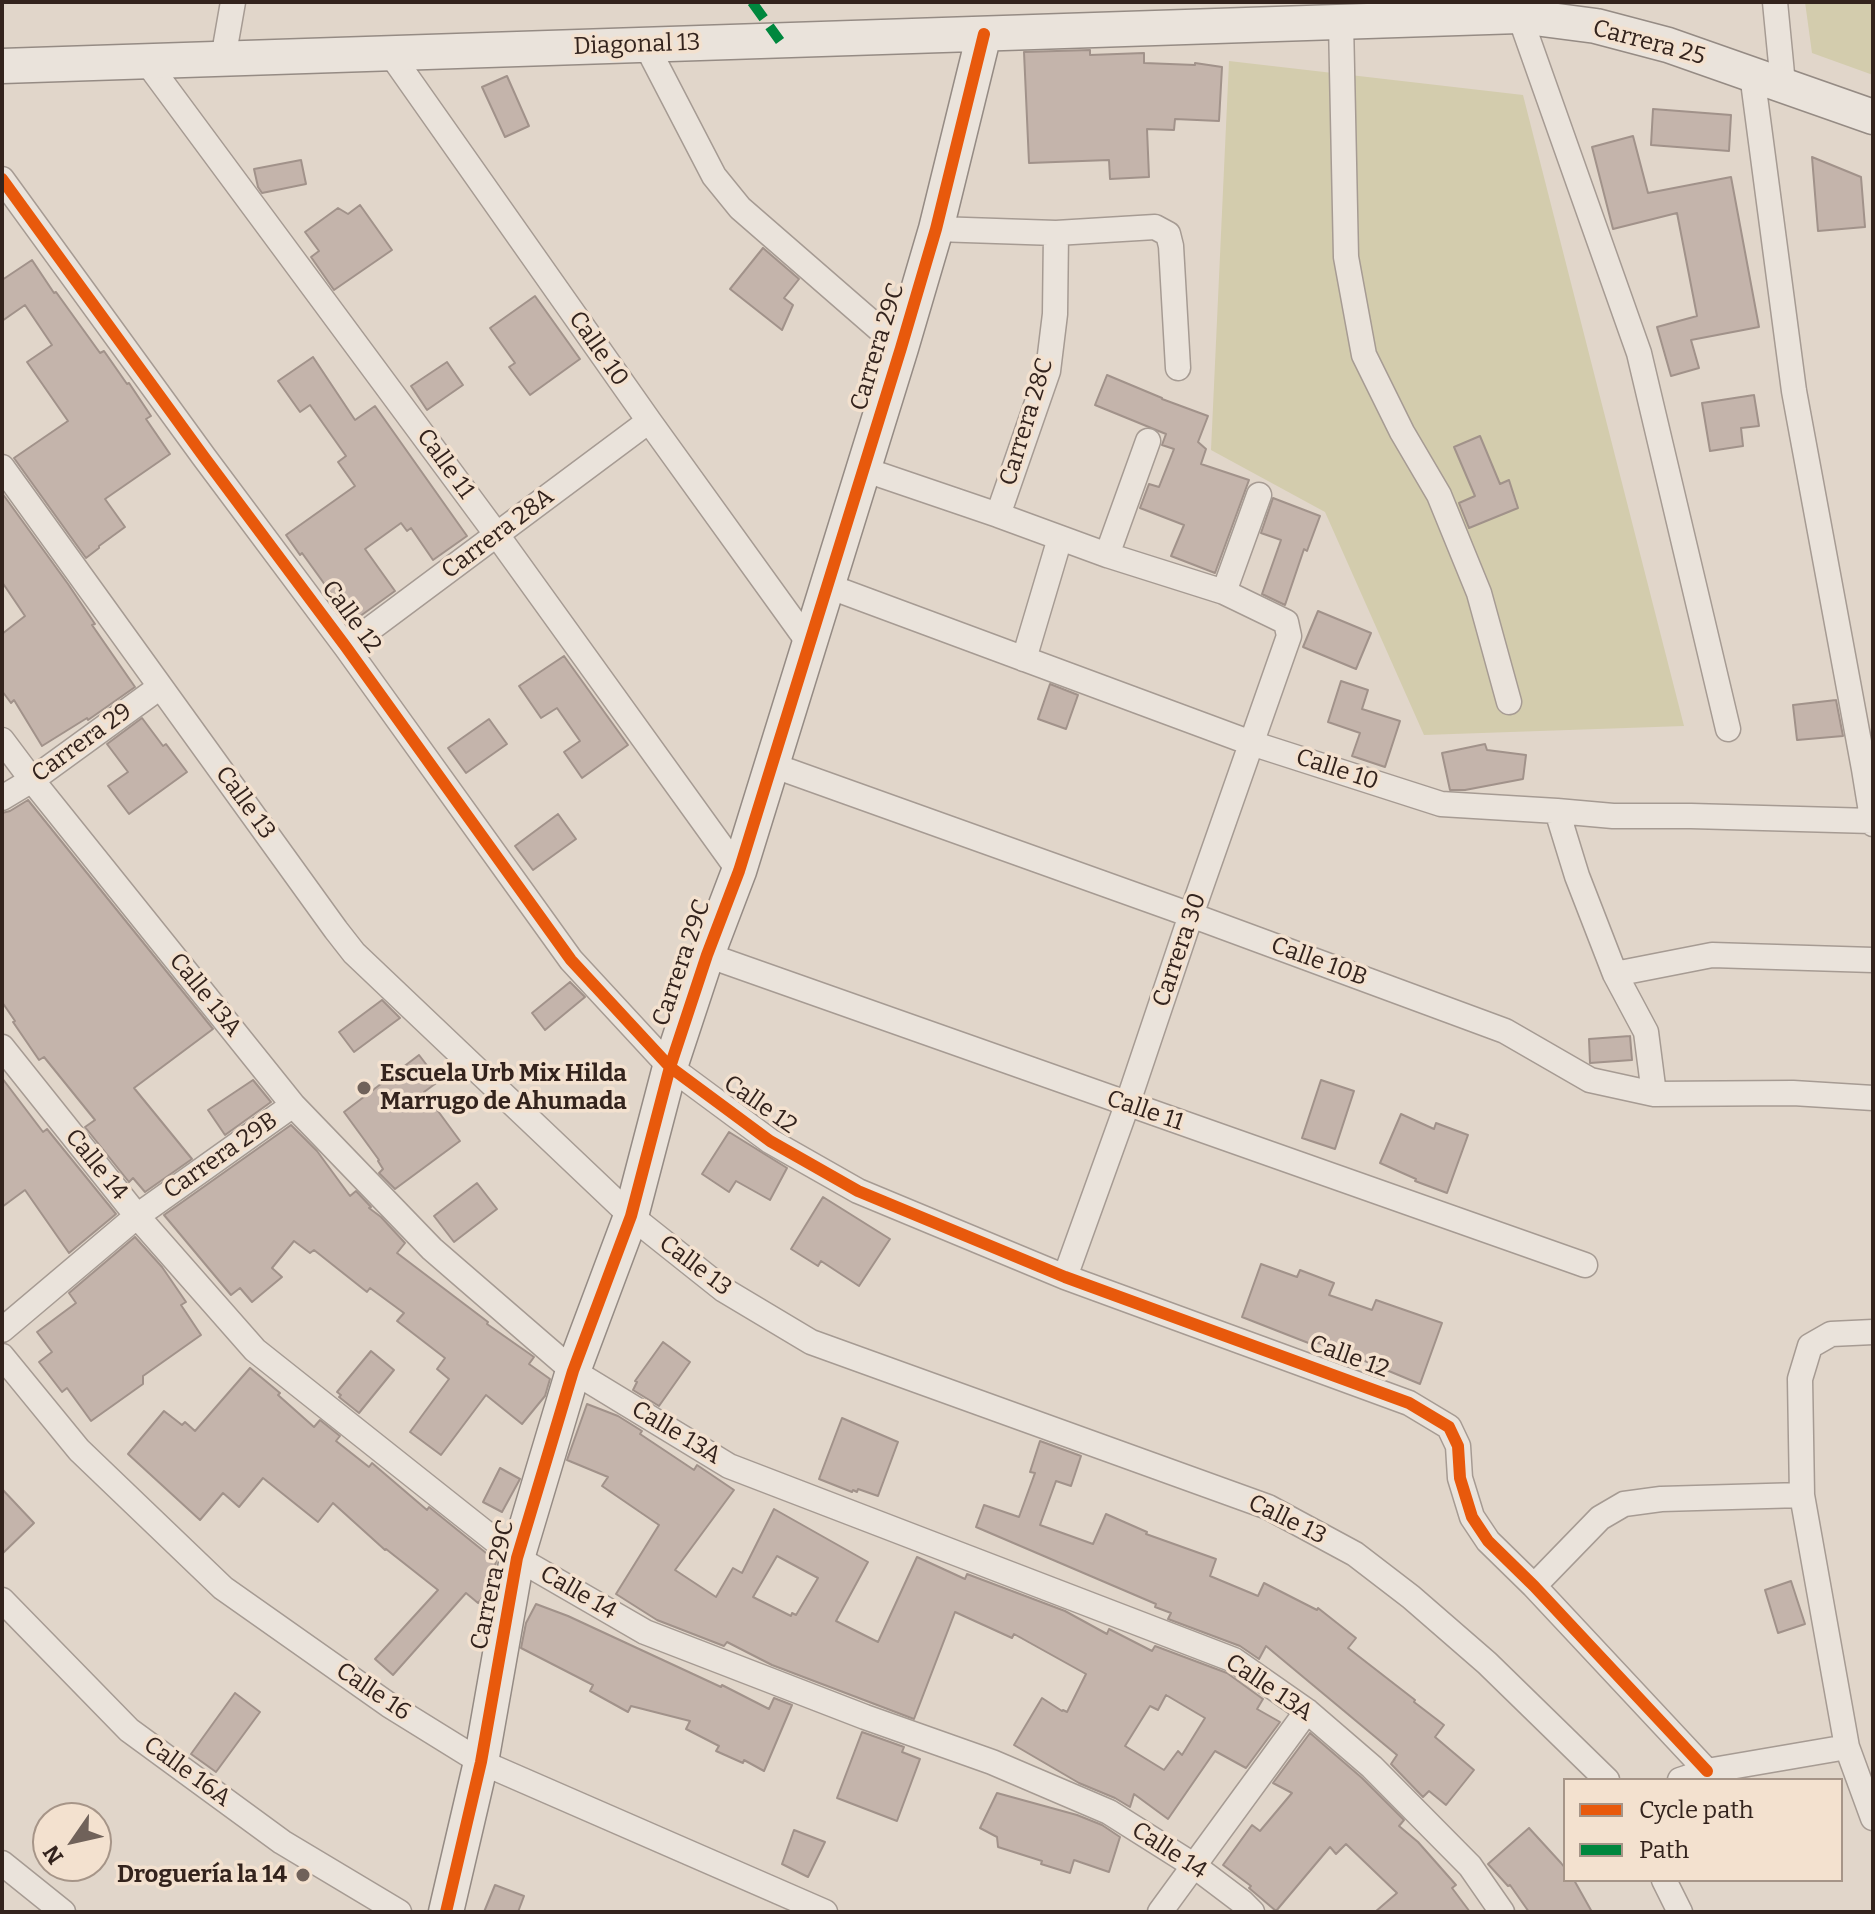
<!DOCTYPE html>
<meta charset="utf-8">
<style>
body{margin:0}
#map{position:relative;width:1875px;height:1914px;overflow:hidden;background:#e1d6ca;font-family:Bitter,serif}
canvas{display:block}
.frame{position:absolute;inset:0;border:4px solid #33231d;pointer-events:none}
.legend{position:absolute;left:1563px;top:1778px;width:280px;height:104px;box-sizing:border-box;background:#f3e1cf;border:2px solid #a69588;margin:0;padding:10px 14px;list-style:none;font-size:24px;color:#33231d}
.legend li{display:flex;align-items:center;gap:16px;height:40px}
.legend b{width:40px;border:2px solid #a69588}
.north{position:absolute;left:32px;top:1802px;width:80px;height:80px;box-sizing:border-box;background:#f3e1cf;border:2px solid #a69588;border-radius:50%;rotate:236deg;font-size:22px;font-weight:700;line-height:32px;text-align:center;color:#33231d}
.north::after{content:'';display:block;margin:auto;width:28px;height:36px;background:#70625a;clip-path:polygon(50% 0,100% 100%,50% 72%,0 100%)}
</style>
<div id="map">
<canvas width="1875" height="1914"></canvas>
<div class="frame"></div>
<ul class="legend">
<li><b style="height:10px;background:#e8590c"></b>Cycle path</li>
<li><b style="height:10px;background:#00873e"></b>Path</li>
</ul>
<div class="north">N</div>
</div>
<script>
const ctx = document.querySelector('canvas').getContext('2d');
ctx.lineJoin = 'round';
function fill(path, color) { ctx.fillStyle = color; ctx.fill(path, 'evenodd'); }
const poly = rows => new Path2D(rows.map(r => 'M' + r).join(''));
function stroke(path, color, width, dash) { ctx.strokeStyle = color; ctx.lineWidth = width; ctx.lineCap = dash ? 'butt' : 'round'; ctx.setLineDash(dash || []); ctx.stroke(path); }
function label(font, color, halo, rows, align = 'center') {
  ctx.font = font + ' Bitter,serif'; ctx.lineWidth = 7; ctx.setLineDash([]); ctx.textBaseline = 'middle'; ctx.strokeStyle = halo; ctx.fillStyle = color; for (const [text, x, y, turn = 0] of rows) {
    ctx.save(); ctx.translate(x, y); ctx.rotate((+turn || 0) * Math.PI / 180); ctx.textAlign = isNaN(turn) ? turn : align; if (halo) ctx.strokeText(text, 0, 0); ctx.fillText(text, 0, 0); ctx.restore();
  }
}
const green = poly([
 [1805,2,1873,2,1873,75,1812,53],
 [1229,61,1523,95,1684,726,1424,735,1325,512,1211,450]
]);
const building = poly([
 [1090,50,1090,55,1144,53,1144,63,1195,65,1195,63,1222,67,1219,121,1175,119,1174,130,1147,129,1149,177,1110,179,1109,160,1029,163,1024,52,1090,50],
 [507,76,529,126,505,137,482,87,507,76],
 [1653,109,1731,115,1729,151,1651,145,1653,109],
 [1633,136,1648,193,1731,177,1759,327,1691,340,1699,368,1671,376,1657,327,1697,316,1677,213,1613,229,1592,147,1633,136],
 [1812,157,1861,177,1865,227,1818,231,1812,157],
 [301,160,306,184,262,193,258,187,254,169,301,160],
 [360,205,392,250,334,290,311,257,319,251,305,232,338,208,348,214,360,205],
 [763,248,799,279,784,298,793,305,782,330,730,289,763,248],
 [32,260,54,293,56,292,100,353,104,351,127,384,129,383,151,416,146,419,170,454,105,499,125,527,99,546,99,548,86,558,14,458,68,421,27,362,52,345,25,305,2,321,2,280,32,260],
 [535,296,580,359,530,395,509,367,515,363,490,328,535,296],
 [313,357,355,420,375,406,467,536,433,560,411,528,407,531,401,523,365,549,395,591,352,622,302,553,300,555,286,535,355,486,338,462,346,456,310,405,300,412,278,381,313,357],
 [447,362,463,385,427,410,411,386,447,362],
 [1107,375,1162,398,1162,399,1208,416,1198,442,1206,449,1201,464,1249,480,1215,573,1171,556,1184,525,1140,508,1149,484,1159,487,1174,449,1162,445,1166,434,1095,405,1107,375],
 [1754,395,1759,426,1741,428,1743,446,1710,451,1702,403,1754,395],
 [1480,436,1500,484,1509,480,1518,508,1469,528,1459,503,1475,496,1454,447,1480,436],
 [2,493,68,584,95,624,92,625,135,687,88,720,87,718,42,746,14,700,11,703,2,691,2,634,25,616,2,582,2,493],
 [1273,498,1320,516,1307,551,1304,549,1285,605,1262,594,1281,540,1261,533,1273,498],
 [1318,611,1371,633,1356,669,1303,647,1318,611],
 [564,656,628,745,582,778,564,752,580,741,557,708,541,718,519,686,564,656],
 [1341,681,1368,690,1362,709,1400,721,1385,767,1352,756,1360,733,1328,722,1341,681],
 [1050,684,1078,695,1066,729,1038,719,1050,684],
 [1836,700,1843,736,1797,740,1793,705,1836,700],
 [142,718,163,746,166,744,187,772,129,814,108,786,128,772,107,744,142,718],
 [489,719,507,744,466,773,448,748,489,719],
 [1485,744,1487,750,1526,755,1523,779,1465,790,1450,790,1442,753,1485,744],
 [28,800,213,1029,134,1088,192,1159,145,1192,133,1178,129,1182,85,1127,95,1120,44,1057,39,1060,13,1022,15,1021,2,1002,2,813,10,811,28,800],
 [558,814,576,839,533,870,515,846,558,814],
 [570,982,585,997,545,1030,532,1013,570,982],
 [382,1000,400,1018,354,1052,339,1032,382,1000],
 [1630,1036,1632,1060,1590,1063,1589,1039,1630,1036],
 [419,1055,439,1081,424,1092,460,1141,395,1189,379,1173,383,1169,378,1161,379,1160,344,1112,419,1055],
 [2,1078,43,1132,47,1129,116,1214,69,1253,25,1190,2,1207,2,1078],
 [253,1080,271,1102,225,1135,208,1110,253,1080],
 [1321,1080,1354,1091,1335,1149,1302,1138,1321,1080],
 [1401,1114,1434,1129,1436,1123,1468,1135,1447,1193,1415,1181,1416,1179,1380,1163,1401,1114],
 [291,1125,317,1151,350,1196,356,1191,371,1207,369,1208,381,1217,405,1243,397,1253,488,1322,487,1324,534,1357,529,1364,550,1379,545,1396,522,1424,486,1395,441,1455,410,1432,449,1379,437,1369,445,1358,397,1321,404,1313,370,1288,367,1292,314,1250,310,1253,294,1241,272,1268,282,1277,252,1302,240,1288,231,1295,164,1215,291,1125],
 [729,1132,787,1168,770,1200,736,1181,729,1192,702,1174,729,1132],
 [477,1183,497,1209,454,1242,434,1216,477,1183],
 [823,1197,890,1239,859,1286,821,1261,818,1266,791,1249,823,1197],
 [135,1237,162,1267,186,1302,181,1305,201,1335,143,1376,143,1384,91,1421,67,1388,62,1392,39,1362,52,1352,37,1332,76,1303,69,1293,135,1237],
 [1261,1264,1297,1277,1300,1270,1334,1283,1329,1295,1372,1310,1376,1300,1442,1323,1420,1384,1336,1349,1312,1341,1311,1344,1242,1317,1261,1264],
 [663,1342,690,1362,659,1406,633,1390,637,1382,635,1381,663,1342],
 [371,1351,394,1370,359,1413,339,1397,341,1395,337,1392,371,1351],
 [250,1368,280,1393,278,1395,314,1427,320,1420,340,1436,336,1441,369,1467,372,1463,427,1510,429,1507,496,1561,492,1587,478,1603,466,1593,393,1675,375,1659,438,1590,386,1549,385,1550,333,1503,318,1522,263,1478,239,1507,223,1493,200,1520,128,1454,164,1411,182,1425,185,1422,195,1431,250,1368],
 [587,1404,618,1416,642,1431,640,1434,694,1470,697,1465,734,1490,675,1570,716,1597,733,1568,742,1573,774,1509,868,1562,836,1621,878,1642,917,1557,965,1579,967,1574,1065,1611,1107,1634,1109,1629,1152,1651,1155,1646,1227,1673,1263,1699,1257,1709,1280,1722,1246,1768,1215,1751,1168,1819,1134,1794,1130,1807,1115,1798,1079,1783,1014,1745,1042,1698,1062,1711,1063,1710,1067,1712,1086,1674,1014,1634,1012,1638,955,1612,914,1719,772,1665,727,1642,724,1646,657,1620,616,1594,659,1525,602,1486,608,1477,567,1460,587,1404],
 [777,1556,818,1578,796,1615,792,1613,791,1616,753,1597,777,1556],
 [1166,1695,1205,1718,1182,1755,1178,1751,1164,1770,1125,1746,1150,1706,1158,1710,1166,1695],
 [842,1418,898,1442,878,1496,858,1489,857,1492,853,1490,852,1492,819,1479,842,1418],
 [1040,1441,1081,1456,1071,1486,1056,1481,1040,1525,1093,1544,1106,1514,1147,1532,1146,1534,1216,1559,1210,1576,1258,1596,1264,1583,1317,1610,1318,1608,1356,1638,1348,1648,1415,1700,1414,1702,1444,1725,1435,1737,1474,1770,1446,1805,1429,1791,1423,1797,1391,1764,1397,1755,1266,1646,1259,1659,1240,1646,1168,1619,1171,1613,1155,1607,1156,1604,976,1527,984,1505,1019,1517,1035,1473,1030,1472,1040,1441],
 [500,1468,520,1479,502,1512,483,1502,500,1468],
 [2,1489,34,1523,2,1554,2,1489],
 [1791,1581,1805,1624,1778,1633,1765,1590,1791,1581],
 [536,1604,568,1616,721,1687,722,1685,769,1709,774,1698,792,1705,764,1771,744,1760,743,1763,716,1751,719,1746,686,1729,690,1721,631,1706,628,1712,590,1691,593,1685,521,1648,526,1623,536,1604],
 [235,1693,260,1712,216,1772,191,1754,235,1693],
 [862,1732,904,1747,902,1752,920,1759,897,1821,837,1798,862,1732],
 [1310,1733,1362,1778,1404,1820,1399,1826,1418,1842,1456,1885,1452,1888,1470,1912,1375,1912,1397,1893,1346,1844,1336,1854,1330,1847,1276,1911,1249,1888,1251,1886,1223,1865,1252,1825,1260,1831,1292,1793,1273,1783,1310,1733],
 [997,1793,1077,1815,1102,1825,1120,1837,1109,1872,1074,1860,1070,1873,1041,1864,1042,1861,998,1847,997,1837,980,1828,997,1793],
 [1529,1828,1561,1863,1565,1868,1565,1880,1574,1880,1592,1912,1529,1912,1510,1885,1508,1886,1488,1864,1529,1828],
 [794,1830,825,1842,808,1877,782,1864,794,1830],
 [495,1885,524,1896,518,1912,484,1912,495,1885]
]);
const street = poly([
 [1775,2,1783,84],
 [1515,3,1639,353,1728,729],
 [1341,22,1346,257,1364,355,1402,432,1439,495,1479,593,1509,702],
 [646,45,714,176,740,208,901,348],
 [390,53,649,421,809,643],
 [223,59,233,2],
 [146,61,497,535,739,871],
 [1752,74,1794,391,1864,769,1873,824],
 [2,179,204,457,346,647,571,960,670,1067,770,1141,858,1191,1065,1277,1409,1403,1449,1427,1458,1446,1460,1478,1472,1517,1488,1541,1534,1586,1707,1771],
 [936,229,1056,233,1155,227,1168,234,1171,246,1178,368],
 [2,467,336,930,354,953,631,1216,724,1290,811,1342,1268,1507,1355,1554,1411,1597,1487,1663,1607,1780],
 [863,469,998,515,1107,555,1224,592,1286,622,1289,636,1191,915,1127,1105,1065,1277],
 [998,515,1048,371,1055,314,1056,233],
 [1107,555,1148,441],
 [828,586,1251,743,1441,804,1557,811,1613,816,1691,816,1872,821],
 [1224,592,1259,495],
 [346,647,649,421],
 [1024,659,1060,538],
 [2,740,32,780,293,1105,432,1249,573,1371,729,1466,1234,1660,1307,1711,1372,1767,1470,1866,1502,1912],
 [772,765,1191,915,1505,1031,1590,1080,1654,1094,1793,1093,1873,1098],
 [2,798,32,780,160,687],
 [1557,811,1577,876,1615,974,1646,1032,1654,1094],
 [707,955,1585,1265],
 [1615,974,1712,955,1873,960],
 [2,1047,137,1216,255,1350,517,1558,645,1632,865,1717,992,1762,1109,1812,1193,1865,1242,1902,1252,1912],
 [2,1330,137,1216,293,1105],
 [1873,1332,1831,1334,1810,1346,1800,1379,1802,1495,1847,1747,1873,1818],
 [2,1356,79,1450,223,1588,389,1705,481,1762,825,1912],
 [1534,1586,1600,1518,1624,1504,1661,1499,1802,1495],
 [2,1600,129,1730,282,1842,399,1912],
 [1680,1780,1707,1771,1847,1747],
 [2,1863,63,1912],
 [1664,1880,1680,1912],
 [1160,1912,1307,1711]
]);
const secondary = poly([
 [2,66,1519,16,1596,26,1668,45,1873,117],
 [446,1912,481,1762,517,1558,573,1371,631,1216,670,1067,707,955,739,871,901,348,936,229,984,34]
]);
const quiet = poly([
 [752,2,780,41]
]);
const cycleway = poly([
 [2,179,204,457,346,647,571,960,670,1067,770,1141,858,1191,1065,1277,1409,1403,1449,1427,1458,1446,1460,1478,1472,1517,1488,1541,1534,1586,1707,1771],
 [446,1912,481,1762,517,1558,573,1371,631,1216,670,1067,707,955,739,871,901,348,936,229,984,34]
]);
const markers = [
 [364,1088,8,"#70625a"],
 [303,1875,8,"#70625a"]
];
const streetNames = [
 ["Carrera 25",1649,43,15],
 ["Diagonal 13",637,45,-2],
 ["Carrera 29C",878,347,-73],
 ["Calle 10",598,349,55],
 ["Carrera 28C",1027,422,-73],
 ["Calle 11",445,464,54],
 ["Carrera 28A",498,534,-37],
 ["Calle 12",351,617,54],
 ["Carrera 29",82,743,-36],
 ["Calle 10",1337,770,18],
 ["Calle 13",245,803,54],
 ["Carrera 30",1180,950,-71],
 ["Calle 10B",1319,962,20],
 ["Carrera 29C",682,963,-71],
 ["Calle 13A",205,995,51],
 ["Calle 12",760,1105,35],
 ["Calle 11",1145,1111,19],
 ["Carrera 29B",221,1156,-35],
 ["Calle 14",96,1165,51],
 ["Calle 13",695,1266,37],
 ["Calle 12",1349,1357,20],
 ["Calle 13A",676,1433,31],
 ["Calle 13",1287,1520,26],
 ["Carrera 29C",493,1585,-78],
 ["Calle 14",578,1593,30],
 ["Calle 13A",1269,1688,34],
 ["Calle 16",373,1692,34],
 ["Calle 16A",187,1772,36],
 ["Calle 14",1169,1851,33]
];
const poiNames = [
 ["Escuela Urb Mix Hilda",380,1074],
 ["Marrugo de Ahumada",380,1102],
 ["Droguería la 14",287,1875,"right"]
];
fill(green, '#d3ccad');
fill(building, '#c4b4ab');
stroke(building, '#a1928a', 2);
stroke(street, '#a69b93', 27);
stroke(secondary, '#958b84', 37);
stroke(street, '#eae3db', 24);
stroke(secondary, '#eae3db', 34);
stroke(quiet, '#00873e', 10, [20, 10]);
stroke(cycleway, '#e8590c', 12);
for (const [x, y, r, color] of markers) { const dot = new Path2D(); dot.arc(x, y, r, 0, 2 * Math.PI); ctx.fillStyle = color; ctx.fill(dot); stroke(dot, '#f3e1cf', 3); }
label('24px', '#33231d', '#f3e1cf', streetNames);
label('bold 24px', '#33231d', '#f3e1cf', poiNames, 'left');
</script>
